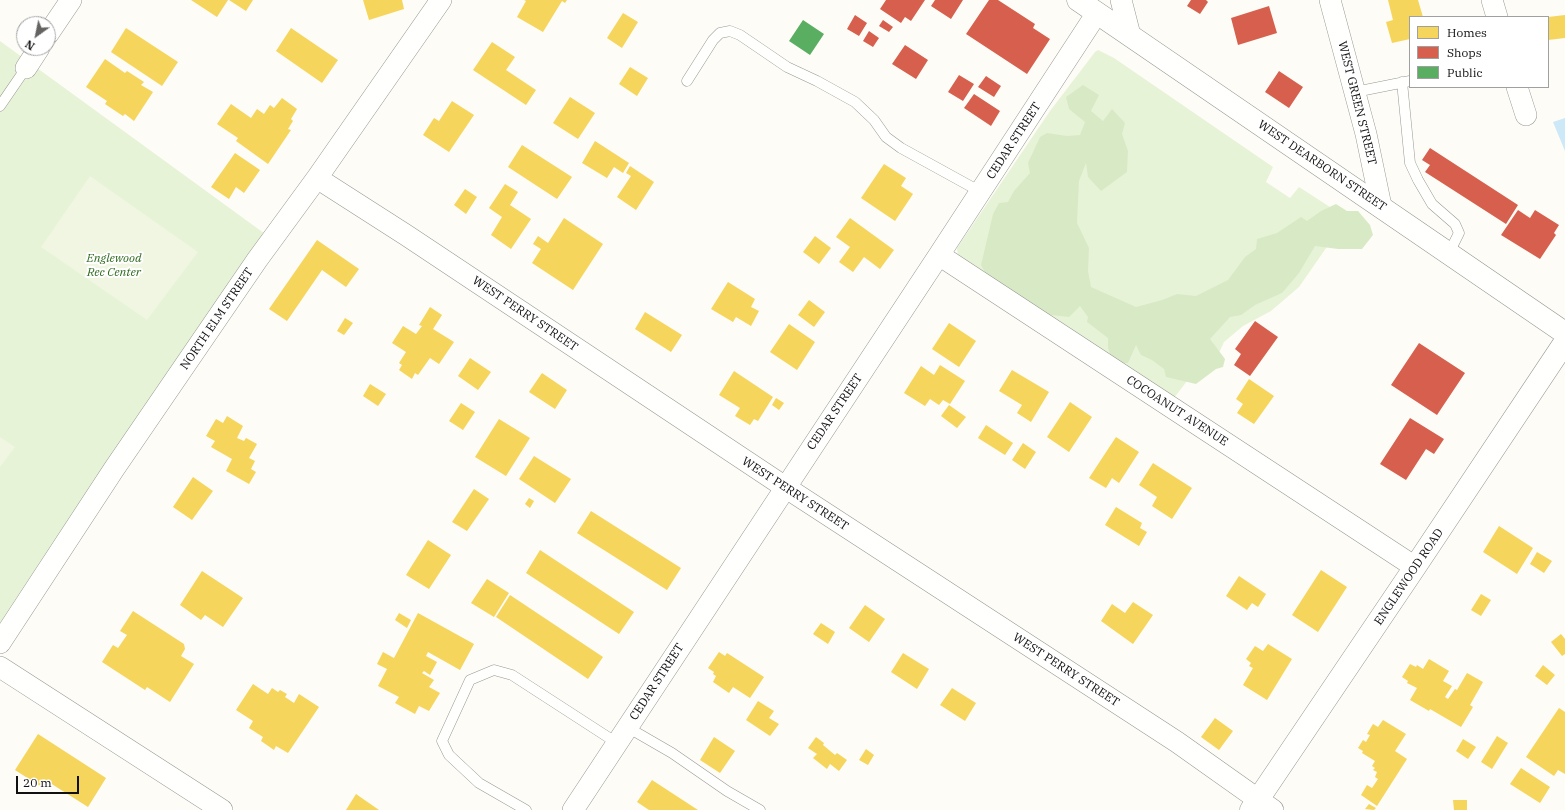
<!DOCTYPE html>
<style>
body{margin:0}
#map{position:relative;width:1565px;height:810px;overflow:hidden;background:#fdfcf7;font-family:"IBM Plex Serif",serif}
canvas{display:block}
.legend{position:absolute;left:1409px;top:16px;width:140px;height:72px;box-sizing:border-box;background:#fff;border:1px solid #a0a0a0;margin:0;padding:5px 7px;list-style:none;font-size:12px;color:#111}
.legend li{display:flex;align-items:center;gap:8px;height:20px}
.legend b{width:20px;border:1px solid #a0a0a0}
.north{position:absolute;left:16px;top:16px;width:40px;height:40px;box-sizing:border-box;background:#fff;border:1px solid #a0a0a0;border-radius:50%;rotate:213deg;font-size:11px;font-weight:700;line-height:16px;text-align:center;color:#111}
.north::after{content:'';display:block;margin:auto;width:14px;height:18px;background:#646362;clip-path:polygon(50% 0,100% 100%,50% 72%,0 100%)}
.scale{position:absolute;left:16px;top:776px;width:63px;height:18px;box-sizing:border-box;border:2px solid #111;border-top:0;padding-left:5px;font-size:12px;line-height:14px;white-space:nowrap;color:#111;-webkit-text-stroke:3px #fff;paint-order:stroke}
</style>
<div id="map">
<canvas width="1565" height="810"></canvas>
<ul class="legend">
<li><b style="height:11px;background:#f6d55c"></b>Homes</li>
<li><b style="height:11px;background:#d6604d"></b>Shops</li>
<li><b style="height:11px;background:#5aae61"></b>Public</li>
</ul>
<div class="north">N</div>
<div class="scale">20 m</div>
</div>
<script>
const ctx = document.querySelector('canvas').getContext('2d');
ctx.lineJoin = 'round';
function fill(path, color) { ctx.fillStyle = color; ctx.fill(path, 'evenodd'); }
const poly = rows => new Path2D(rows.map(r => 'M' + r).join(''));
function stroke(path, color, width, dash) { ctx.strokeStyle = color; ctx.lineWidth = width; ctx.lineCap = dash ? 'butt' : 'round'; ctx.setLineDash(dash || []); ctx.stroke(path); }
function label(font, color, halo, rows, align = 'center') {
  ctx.font = font + ' "IBM Plex Serif",serif'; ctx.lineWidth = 4; ctx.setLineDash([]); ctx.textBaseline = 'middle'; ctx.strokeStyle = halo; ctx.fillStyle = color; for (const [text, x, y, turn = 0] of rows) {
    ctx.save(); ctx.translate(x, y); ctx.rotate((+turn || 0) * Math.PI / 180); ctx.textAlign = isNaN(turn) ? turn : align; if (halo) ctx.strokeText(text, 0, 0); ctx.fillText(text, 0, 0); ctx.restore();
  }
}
const green = poly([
 [0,41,272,239,0,641],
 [1098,50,1114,58,1273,167,1266,182,1290,198,1299,187,1347,218,1299,287,1271,311,1243,326,1224,342,1217,357,1190,377,1171,402,958,257,957,248,1050,111,1095,52]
]);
const forest = poly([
 [1083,85,1099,95,1091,111,1103,121,1112,109,1125,123,1122,134,1128,151,1127,172,1101,191,1088,177,1086,163,1079,181,1077,223,1089,248,1088,271,1091,287,1136,307,1162,300,1177,294,1196,296,1228,280,1245,257,1256,249,1257,239,1277,233,1301,217,1307,221,1321,211,1336,204,1347,211,1358,211,1370,225,1373,235,1362,249,1338,249,1315,246,1299,273,1282,293,1255,305,1241,315,1230,317,1210,339,1225,359,1223,367,1216,369,1196,384,1166,377,1164,369,1152,360,1141,355,1136,345,1128,363,1113,363,1108,348,1108,338,1087,322,1088,317,1080,306,1069,317,1033,313,993,287,981,265,993,214,999,203,1008,202,1014,191,1030,173,1028,163,1040,137,1047,133,1067,136,1080,135,1085,122,1069,109,1066,97]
]);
const pitch = poly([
 [90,176,198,252,147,320,41,247],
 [0,437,15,447,0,467]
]);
const water = poly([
 [1565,118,1565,151,1553,122]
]);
const homes = poly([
 [191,0,228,0,217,17],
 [229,0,253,0,246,11],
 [363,0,402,0,404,9,369,20],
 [524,0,567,0,565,3,562,1,543,32,517,17,526,1],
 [1388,0,1418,0,1423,17,1410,17,1410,39,1392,43,1386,22,1393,20],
 [623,13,638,22,622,48,607,38],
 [1565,15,1565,38,1548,40,1548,17],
 [126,28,178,62,162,86,111,52],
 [291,28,338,60,322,83,276,51],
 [492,42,515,57,506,70,536,90,526,105,473,70],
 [105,59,125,73,127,71,144,82,141,85,153,92,134,121,125,114,123,116,105,104,107,101,86,87],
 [630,67,648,78,637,96,619,84],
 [570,97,595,113,578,139,553,123],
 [282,98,297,109,291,119,293,121,288,129,291,130,268,164,236,141,238,138,217,124,231,104,251,118,257,109,264,114,270,105,274,108],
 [452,101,474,115,449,152,423,135,434,118,439,121],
 [595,141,629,163,623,173,614,167,607,178,582,163],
 [522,145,572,177,557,199,508,167],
 [235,153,260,170,244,193,236,187,229,199,211,187],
 [884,164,906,178,901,186,913,194,895,221,861,198],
 [630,166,654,182,636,210,617,197,631,176,626,173],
 [505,184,518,192,510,205,531,219,511,249,491,235,502,217,489,208],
 [465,189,477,197,466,214,454,205],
 [564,218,603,244,573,290,532,263,541,249,533,244,538,236,548,243],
 [850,218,894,250,880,269,864,257,853,272,839,262,850,247,836,237],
 [815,236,831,248,819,264,803,252],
 [317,240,359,269,346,287,322,270,287,321,269,309],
 [728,282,755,299,751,307,759,311,751,326,736,317,733,322,711,309],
 [809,300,825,312,814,327,798,315],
 [430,307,442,315,433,329,454,342,439,364,430,358,418,375,415,373,412,379,399,370,402,365,399,363,406,352,392,343,403,326,416,334,422,326,419,325],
 [645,312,682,335,671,352,635,329],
 [345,318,353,323,344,335,337,331],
 [949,323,976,341,959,367,932,349],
 [789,324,815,342,797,370,770,352],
 [470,358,491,372,478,390,458,376],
 [940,365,965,381,950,404,943,400,939,405,930,399,925,406,904,393,921,366,934,375],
 [1012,370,1049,392,1031,422,1017,413,1022,405,999,391],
 [734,371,773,397,758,421,754,419,750,425,735,416,740,408,719,395],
 [542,373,567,390,555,409,529,392],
 [1249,379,1274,396,1254,424,1237,413,1243,404,1236,399],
 [370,384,386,394,378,406,363,396],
 [776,398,784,403,779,410,772,405],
 [1070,402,1092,417,1069,452,1047,437],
 [461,403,475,412,463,430,449,421],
 [949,405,966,417,957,428,941,416],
 [227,416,243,426,237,438,244,441,246,438,257,444,249,458,255,461,251,469,256,472,249,484,226,471,232,459,211,447,215,441,206,436,216,419,223,423],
 [499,419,530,438,506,476,475,457],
 [986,425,1013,443,1005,455,978,438],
 [1116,437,1139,452,1119,483,1112,478,1106,488,1089,478],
 [1023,443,1036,452,1025,469,1012,460],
 [534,456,571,479,555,503,519,479],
 [1153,463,1192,488,1172,519,1152,506,1157,497,1139,485],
 [193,477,213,491,192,520,173,507],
 [474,489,489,499,467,531,452,522],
 [529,498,534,501,530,508,525,504],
 [1116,507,1142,523,1140,528,1147,532,1139,546,1105,525],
 [591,511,681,568,667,590,577,533],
 [1499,526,1533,548,1517,574,1483,552],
 [428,540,451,555,429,589,406,575],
 [540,550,634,612,619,634,526,573],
 [1537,552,1552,561,1544,573,1530,564],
 [1321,570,1347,587,1318,632,1292,615],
 [202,571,243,598,223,627,205,615,201,620,180,605],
 [1239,576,1266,594,1258,607,1252,603,1247,610,1226,596],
 [487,579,509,593,494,617,471,603],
 [1481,594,1491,600,1481,616,1471,610],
 [510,595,603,657,588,679,496,617],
 [1133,602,1153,615,1133,644,1101,621,1112,604,1125,613],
 [865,605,885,619,869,642,849,628],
 [133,611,184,644,185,649,181,656,194,664,170,702,147,687,145,690,102,662,113,645,118,648,127,635,120,631],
 [399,613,411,620,407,628,395,620],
 [418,613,474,644,460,670,428,652,426,656,437,662,430,675,424,671,422,673,434,680,429,687,440,693,429,711,419,706,415,714,395,703,399,697,378,686,387,669,377,664,383,652,394,658],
 [821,623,835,632,828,644,813,634],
 [1561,634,1565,639,1565,654,1562,656,1551,642],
 [1268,644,1292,659,1267,700,1243,685,1253,668,1249,666,1251,663,1246,659,1255,646,1263,651],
 [719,652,725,656,727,653,764,677,750,698,733,687,729,693,713,682,716,676,713,674,714,672,708,668],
 [903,653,929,669,917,689,891,672],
 [1429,659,1449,671,1443,681,1452,686,1445,697,1448,699,1455,689,1457,690,1467,673,1483,682,1470,705,1473,707,1461,727,1430,709,1429,711,1410,700,1417,688,1407,683,1408,681,1402,677,1410,664,1416,667,1417,665,1423,669],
 [1543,665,1555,675,1547,685,1535,676],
 [253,684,268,694,272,688,278,692,280,690,287,694,285,697,294,703,299,694,319,707,288,753,276,746,274,750,261,741,263,737,249,728,253,721,236,710],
 [952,688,976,703,965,721,940,705],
 [758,701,774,711,769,718,779,724,770,736,746,720],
 [1559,708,1565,712,1565,774,1558,770,1554,776,1526,757],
 [1215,718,1233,731,1219,750,1201,737],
 [1383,720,1406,734,1395,751,1407,759,1377,806,1361,795,1367,785,1372,788,1378,779,1375,777,1377,772,1373,770,1375,768,1372,766,1375,761,1362,753,1363,751,1358,748,1363,740,1366,742,1370,735,1367,734,1373,724,1378,727],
 [38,734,106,778,88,807,47,781,43,788,15,770],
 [1497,736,1508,743,1492,769,1481,762],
 [714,737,735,751,720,773,700,760],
 [816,737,824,743,823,745,835,755,837,753,847,760,839,771,830,764,827,769,813,758,817,754,808,748],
 [1463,739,1476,747,1468,759,1456,751],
 [866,749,874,755,868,765,859,760],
 [1521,768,1550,787,1540,803,1510,784],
 [652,780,698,810,649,810,637,802],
 [356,794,379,810,346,810],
 [1453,800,1467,800,1467,810,1454,810],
 [1369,804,1376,808,1374,810,1365,809]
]);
const shops = poly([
 [886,0,925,0,911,21,905,17,901,23,880,9],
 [935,0,963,0,951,19,931,6],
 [989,0,998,0,1035,24,1033,28,1050,39,1027,74,966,34],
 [1191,0,1206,0,1208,2,1200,14,1187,6],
 [1269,6,1277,33,1238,45,1231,18],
 [855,15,867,23,859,36,847,29],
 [883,20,893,27,889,32,879,26],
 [869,31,879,38,873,47,863,41],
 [905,45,928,60,916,79,892,64],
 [1279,71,1303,87,1289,108,1265,92],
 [959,75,974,84,963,101,948,92],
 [986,76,1001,86,994,97,978,87],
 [974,94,1000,111,991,126,964,108],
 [1430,148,1518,205,1506,224,1425,172,1430,165,1422,160],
 [1518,210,1530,218,1535,210,1559,225,1554,233,1556,235,1540,259,1501,235],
 [1255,321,1278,337,1250,376,1234,365,1241,354,1235,349],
 [1419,343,1465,373,1437,415,1391,385],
 [1410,418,1444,439,1434,454,1426,449,1406,480,1380,464]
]);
const public = poly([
 [803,20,824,34,810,55,789,41]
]);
const service = poly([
 [687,81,713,40,720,33,730,31,740,35,787,67,817,81,855,102,874,120,886,137,901,148,981,192],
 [1402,82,1410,163,1418,180,1432,204,1455,224,1459,233,1449,253],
 [1355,92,1410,81],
 [0,106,26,68],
 [627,727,672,753,727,791,760,810],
 [526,810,479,783,449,755,442,741,470,680,494,670,512,675,617,743]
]);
const minor = poly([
 [1121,0,1130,35],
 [1330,0,1366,134,1381,206],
 [1492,0,1497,17],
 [48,34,71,0],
 [26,68,39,48],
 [1517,87,1526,115],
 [317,178,406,235,785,487,1177,742,1273,810],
 [939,255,1415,567],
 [0,643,114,469,257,260,317,178,441,0],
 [0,667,222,810],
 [573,810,939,255,1097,13]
]);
const tertiary = poly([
 [1078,0,1565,333],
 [1251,810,1415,567,1565,342]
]);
const streetNames = [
 ["WEST GREEN STREET",1357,103,76],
 ["CEDAR STREET",1014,141,-57],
 ["WEST DEARBORN STREET",1322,166,34],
 ["WEST PERRY STREET",525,314,34],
 ["NORTH ELM STREET",217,319,-56],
 ["COCOANUT AVENUE",1177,411,33],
 ["CEDAR STREET",835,412,-56],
 ["WEST PERRY STREET",795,494,33],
 ["ENGLEWOOD ROAD",1409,577,-56],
 ["WEST PERRY STREET",1066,670,33],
 ["CEDAR STREET",657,682,-57]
];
const parkNames = [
 ["Englewood",114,259],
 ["Rec Center",114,273]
];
fill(green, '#e7f3d7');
fill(forest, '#d8eac5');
fill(pitch, '#f0f6e1');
fill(water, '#cde8f7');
fill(homes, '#f6d55c');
fill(shops, '#d6604d');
fill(public, '#5aae61');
stroke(service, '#979795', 11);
stroke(minor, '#979795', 22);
stroke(tertiary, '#979795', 23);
stroke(service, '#fffffe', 10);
stroke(minor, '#fffffe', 21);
stroke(tertiary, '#fffffe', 22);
label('12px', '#111', '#fff', streetNames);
label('italic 12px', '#2f6b1f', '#fff', parkNames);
</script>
